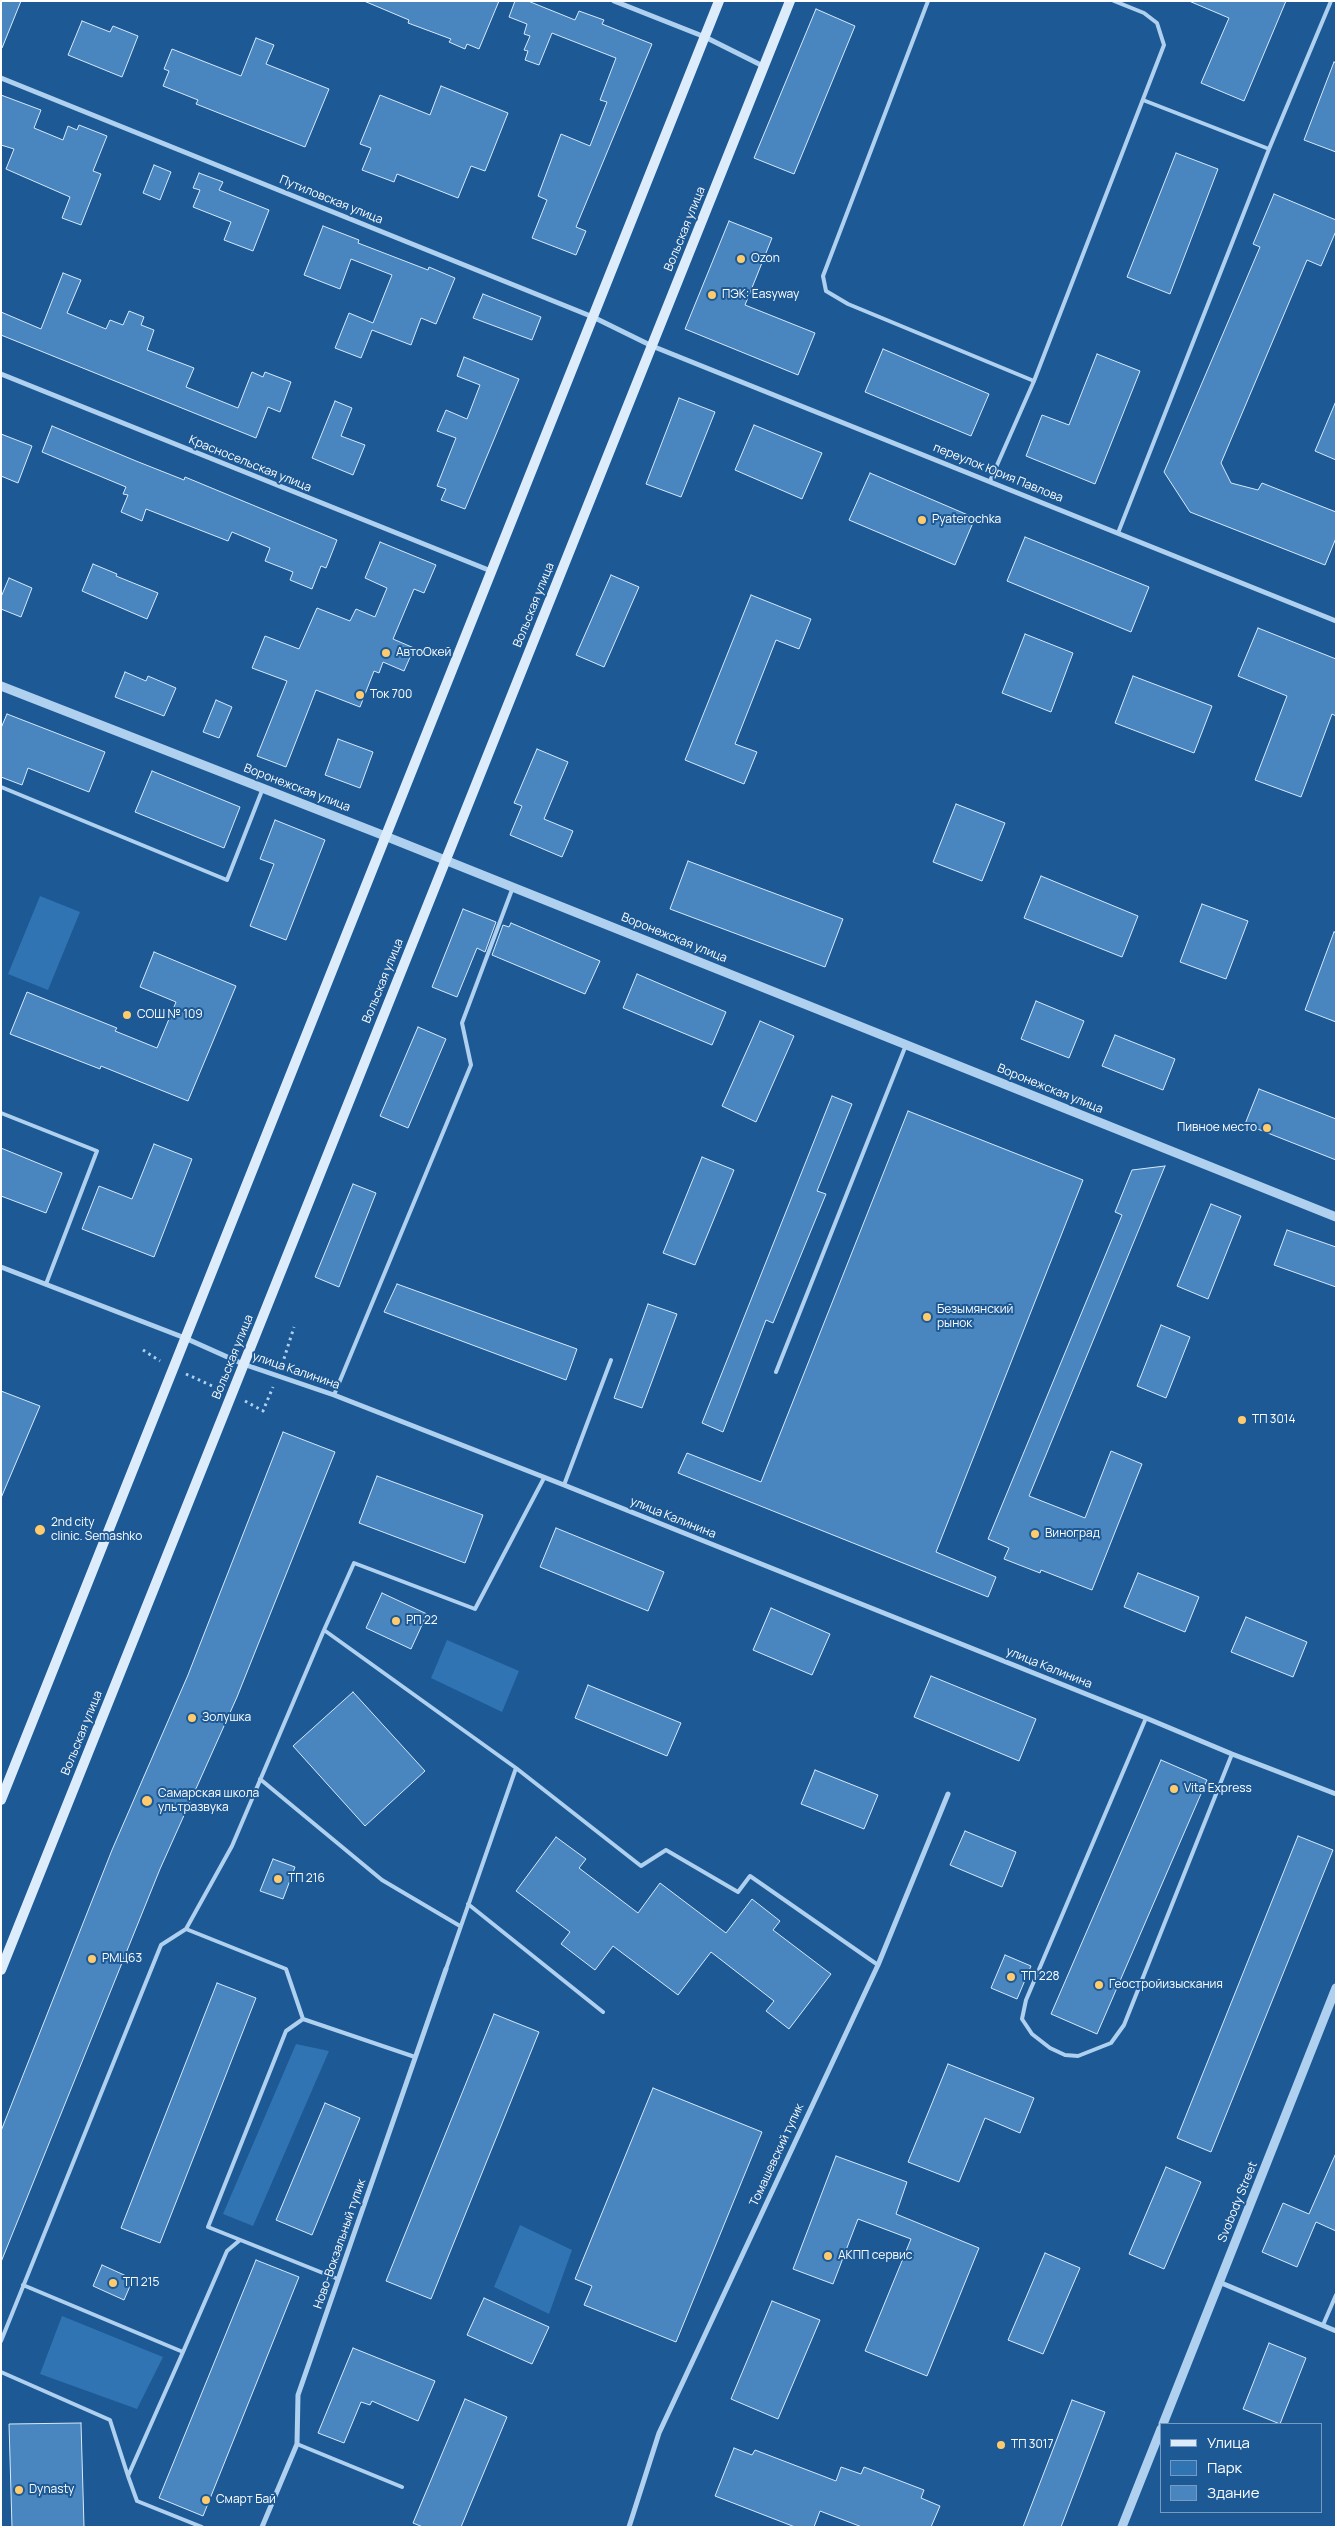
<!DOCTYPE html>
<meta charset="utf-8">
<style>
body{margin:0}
#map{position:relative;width:1337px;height:2528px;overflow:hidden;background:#1c5995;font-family:Manrope,sans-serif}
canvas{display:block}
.frame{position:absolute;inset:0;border:2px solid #fff;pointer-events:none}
.legend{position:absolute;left:1160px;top:2423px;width:162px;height:90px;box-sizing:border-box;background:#1c5995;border:1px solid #779bbf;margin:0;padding:6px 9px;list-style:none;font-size:15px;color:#fff}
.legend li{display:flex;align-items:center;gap:10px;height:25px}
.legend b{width:25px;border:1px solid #779bbf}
</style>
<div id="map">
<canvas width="1337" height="2528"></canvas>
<div class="frame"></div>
<ul class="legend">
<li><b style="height:6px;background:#ddecfb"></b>Улица</li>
<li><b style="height:14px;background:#3074b3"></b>Парк</li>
<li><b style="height:14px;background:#4985be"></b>Здание</li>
</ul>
</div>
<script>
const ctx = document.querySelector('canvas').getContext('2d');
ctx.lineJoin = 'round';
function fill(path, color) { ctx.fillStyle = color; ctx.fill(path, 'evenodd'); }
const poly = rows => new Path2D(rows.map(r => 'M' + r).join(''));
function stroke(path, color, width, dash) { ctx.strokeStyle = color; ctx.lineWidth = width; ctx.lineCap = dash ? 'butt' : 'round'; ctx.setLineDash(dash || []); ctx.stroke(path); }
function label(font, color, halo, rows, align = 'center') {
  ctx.font = font + ' Manrope,sans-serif'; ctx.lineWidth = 4; ctx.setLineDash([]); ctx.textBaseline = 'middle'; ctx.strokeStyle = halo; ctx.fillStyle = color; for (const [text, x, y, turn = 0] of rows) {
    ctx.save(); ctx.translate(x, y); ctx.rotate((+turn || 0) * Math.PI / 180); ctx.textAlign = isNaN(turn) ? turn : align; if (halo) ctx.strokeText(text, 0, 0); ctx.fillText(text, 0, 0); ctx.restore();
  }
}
const green = poly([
 [40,896,80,912,48,990,8,974],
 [447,1640,519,1671,502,1712,431,1678],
 [296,2044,329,2051,253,2226,223,2214],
 [520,2225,572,2250,549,2314,494,2287],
 [62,2316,163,2357,137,2409,40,2374]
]);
const building = poly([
 [1,1,21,1,2,48,1,48,1,1],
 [364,1,499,1,479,49,467,44,465,49,449,42,451,39,408,23,409,20,364,1],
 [515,1,528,1,575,20,579,11,604,20,602,24,652,44,576,227,586,231,576,255,532,238,547,200,538,196,561,134,590,146,607,102,600,100,616,58,552,33,539,65,525,60,528,51,524,50,530,36,524,34,527,24,509,17,515,1],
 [1189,1,1286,1,1244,101,1201,83,1229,18,1189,1],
 [816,9,855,26,794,174,754,158,816,9],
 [82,21,110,32,113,26,138,36,122,77,68,55,82,21],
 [256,38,274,45,266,64,329,89,305,147,196,104,198,100,163,86,169,71,164,69,172,49,241,76,256,38],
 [1334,62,1336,63,1336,152,1304,140,1334,62],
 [441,86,508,113,485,171,471,166,458,198,397,174,394,182,362,170,371,148,360,144,380,95,430,115,441,86],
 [1,95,41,110,34,128,63,140,68,126,77,130,79,125,107,136,93,171,101,174,81,225,62,218,70,197,6,169,14,149,1,145,1,95],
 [1176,153,1218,169,1170,294,1127,277,1176,153],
 [154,165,171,172,160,200,143,193,154,165],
 [199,173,223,182,219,190,269,210,253,251,224,240,231,222,193,207,200,190,193,188,199,173],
 [1274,194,1336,220,1336,231,1321,266,1307,260,1221,463,1231,483,1258,490,1262,483,1336,512,1336,538,1325,565,1190,512,1164,472,1260,247,1253,244,1274,194],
 [729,221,772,238,745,305,815,333,798,375,685,329,729,221],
 [323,226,359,240,358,243,428,270,429,267,455,278,436,324,421,318,411,345,372,330,361,358,335,348,349,313,373,323,392,275,351,259,340,289,304,275,323,226],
 [63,273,81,280,67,313,106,329,110,320,123,325,129,311,144,317,141,325,154,330,147,350,194,368,186,387,238,408,252,372,263,377,265,372,291,382,280,412,268,407,256,438,1,335,1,312,41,329,63,273],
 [483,294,541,317,532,340,473,318,483,294],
 [883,349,989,394,971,436,865,392,883,349],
 [1097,354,1140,371,1095,484,1026,456,1042,415,1069,425,1097,354],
 [464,357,519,379,465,509,441,500,446,489,437,486,456,438,437,431,446,410,467,419,480,385,457,376,464,357],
 [679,398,715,412,681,497,646,484,679,398],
 [335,401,352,408,341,436,365,445,353,475,312,458,335,401],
 [1336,401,1336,460,1315,451,1336,401],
 [754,425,822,453,802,499,735,470,754,425],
 [52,426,136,461,184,480,185,477,337,540,326,568,321,566,312,589,290,580,293,572,265,561,270,548,232,532,228,541,146,509,142,521,121,512,128,495,123,494,126,487,42,452,52,426],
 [1,434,32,446,18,483,1,476,1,434],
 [870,473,975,518,955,565,849,520,870,473],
 [1025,537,1149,587,1131,632,1007,581,1025,537],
 [380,542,436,565,424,593,414,589,393,639,414,648,404,671,383,662,379,673,374,671,360,707,316,690,286,767,257,756,287,681,252,668,265,636,299,649,317,608,350,621,356,609,375,617,387,588,365,578,380,542],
 [93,564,117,574,116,576,158,593,147,619,82,591,93,564],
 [611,575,639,587,604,667,576,655,611,575],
 [9,578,32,588,21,617,1,609,1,597,9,578],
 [751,595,811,619,799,649,776,640,735,744,757,752,744,784,685,760,751,595],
 [1258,628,1336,659,1336,716,1332,714,1301,797,1255,780,1287,696,1238,676,1258,628],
 [1025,634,1073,653,1051,712,1002,693,1025,634],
 [125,672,146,681,148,676,176,688,164,716,115,697,125,672],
 [1133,676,1212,706,1194,753,1115,723,1133,676],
 [216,700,232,707,219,738,203,732,216,700],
 [7,714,105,752,89,792,28,768,22,785,1,777,1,728,7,714],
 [338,739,373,752,360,788,325,775,338,739],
 [537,749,568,762,544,819,573,831,562,857,510,835,522,806,514,803,537,749],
 [152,771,240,807,224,848,135,812,152,771],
 [956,804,1005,823,982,881,933,862,956,804],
 [275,820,325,840,286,940,250,926,274,864,260,859,275,820],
 [688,861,843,919,825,967,670,909,688,861],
 [1041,876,1138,916,1122,957,1024,918,1041,876],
 [1202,904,1248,921,1226,979,1180,962,1202,904],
 [463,909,496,922,485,952,477,948,457,997,432,987,463,909],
 [511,923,600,961,585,994,492,955,503,925,509,927,511,923],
 [1334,932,1336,932,1336,1022,1305,1010,1334,932],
 [154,952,236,986,188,1101,101,1066,100,1069,10,1034,27,992,117,1028,115,1031,157,1048,176,1002,140,987,154,952],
 [637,974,726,1012,712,1045,623,1008,637,974],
 [1036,1001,1084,1021,1069,1058,1021,1039,1036,1001],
 [760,1021,794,1036,756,1122,722,1106,760,1021],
 [418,1027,446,1039,408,1128,380,1116,418,1027],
 [1115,1035,1175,1059,1163,1090,1102,1066,1115,1035],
 [1259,1089,1336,1119,1336,1160,1245,1124,1259,1089],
 [832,1096,852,1104,817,1191,826,1194,773,1323,766,1320,723,1432,702,1423,832,1096],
 [908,1111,1083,1180,936,1552,996,1577,988,1597,678,1473,687,1453,761,1482,908,1111],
 [154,1144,192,1159,154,1257,82,1229,99,1186,132,1199,154,1144],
 [1,1148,62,1173,46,1213,1,1196,1,1148],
 [702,1157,734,1170,695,1265,663,1253,702,1157],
 [1165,1166,1029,1496,1085,1518,1111,1451,1142,1464,1092,1590,1041,1570,1040,1573,1004,1559,1009,1548,988,1539,1122,1215,1115,1212,1132,1170,1165,1166],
 [353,1184,376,1193,339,1287,315,1277,353,1184],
 [1211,1204,1241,1216,1208,1299,1177,1286,1211,1204],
 [1287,1230,1336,1247,1336,1287,1274,1265,1287,1230],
 [397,1284,577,1349,566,1380,384,1312,397,1284],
 [648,1304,677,1314,642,1408,614,1398,648,1304],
 [1161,1325,1190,1337,1166,1398,1137,1386,1161,1325],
 [1,1391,40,1406,1,1498,1,1391],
 [283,1432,335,1452,237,1697,160,1869,1,2262,1,2131,112,1850,188,1675,283,1432],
 [377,1476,483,1515,465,1563,359,1523,377,1476],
 [556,1528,664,1572,648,1611,540,1567,556,1528],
 [1138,1573,1199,1597,1185,1632,1124,1607,1138,1573],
 [382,1593,427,1614,411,1649,366,1628,382,1593],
 [771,1608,830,1634,812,1675,753,1650,771,1608],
 [1246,1617,1307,1642,1293,1677,1231,1652,1246,1617],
 [931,1676,1036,1719,1019,1761,914,1717,931,1676],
 [588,1685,681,1723,667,1756,575,1718,588,1685],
 [353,1692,425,1771,365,1826,293,1746,353,1692],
 [1161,1760,1207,1780,1097,2034,1051,2014,1161,1760],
 [815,1770,878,1795,864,1829,801,1804,815,1770],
 [965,1831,1016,1852,1002,1887,950,1865,965,1831],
 [1298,1836,1333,1850,1211,2152,1177,2138,1298,1836],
 [556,1837,586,1859,579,1868,638,1913,660,1883,726,1933,752,1899,780,1921,773,1930,831,1974,789,2029,766,2011,774,2001,711,1952,678,1995,613,1946,595,1970,561,1944,570,1932,516,1891,556,1837],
 [273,1859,295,1867,283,1899,260,1891,273,1859],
 [1005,1955,1031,1966,1017,1999,991,1988,1005,1955],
 [217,1983,256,1998,160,2243,121,2228,217,1983],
 [494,2014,539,2032,431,2299,386,2281,494,2014],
 [948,2064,1034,2098,1020,2133,985,2118,959,2182,908,2162,948,2064],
 [653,2088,762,2132,676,2342,584,2305,592,2286,575,2279,653,2088],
 [325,2103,360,2118,312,2235,276,2220,325,2103],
 [1336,2153,1336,2231,1316,2222,1297,2267,1262,2252,1283,2203,1309,2214,1336,2153],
 [836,2156,907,2182,896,2214,979,2248,927,2376,865,2351,911,2239,858,2219,833,2284,793,2269,836,2156],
 [1166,2167,1201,2182,1164,2269,1129,2254,1166,2167],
 [1045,2253,1080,2268,1043,2354,1008,2340,1045,2253],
 [256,2260,299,2277,203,2516,159,2498,256,2260],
 [102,2265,133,2279,124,2300,93,2286,102,2265],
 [484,2298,549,2327,532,2364,467,2335,484,2298],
 [772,2301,820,2320,778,2419,731,2399,772,2301],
 [1269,2343,1306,2358,1280,2424,1243,2409,1269,2343],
 [353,2348,435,2381,418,2421,372,2401,370,2405,361,2402,344,2443,318,2433,353,2348],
 [465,2399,507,2417,461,2527,423,2527,413,2523,465,2399],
 [1072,2400,1105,2412,1061,2527,1023,2527,1072,2400],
 [81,2423,84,2527,12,2527,9,2424,81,2423],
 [734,2448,752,2455,755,2450,836,2481,841,2467,861,2474,864,2467,924,2490,921,2498,940,2506,931,2527,862,2527,820,2511,814,2527,795,2527,715,2496,734,2448]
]);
const path = poly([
 [143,1350,160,1361],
 [282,1365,294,1327],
 [186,1374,219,1389],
 [245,1401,263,1411,273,1387]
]);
const service = poly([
 [928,1,823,276,826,291,848,304,1034,381],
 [1143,100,1269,149],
 [990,481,1034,381,1164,45,1157,23,1144,13,1114,1],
 [1118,533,1269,149,1331,1],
 [1,787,227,880,263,788],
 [1,1113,97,1151,46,1284],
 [776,1372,906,1045],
 [334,1395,471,1065,462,1023,513,887],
 [564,1485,611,1360],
 [1146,1718,1026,2000,1022,2019,1032,2034,1050,2048,1065,2055,1078,2056,1111,2043,1124,2025,1232,1754],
 [516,1768,641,1866,666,1850,738,1892,750,1876,878,1965],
 [260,1779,382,1880,460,1926],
 [468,1904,603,2012],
 [186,1929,286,1969,303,2019,415,2057],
 [446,1969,516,1768,324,1630,354,1563,475,1609,544,1478],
 [303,2019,286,2031,208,2227,338,2279],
 [23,2285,183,2352,227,2251,240,2240],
 [1323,2325,1336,2295],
 [1,2341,161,1945,186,1929,232,1846,324,1630],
 [183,2352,128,2476,137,2501,202,2527],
 [1,2372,110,2420,128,2476],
 [297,2444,402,2487]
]);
const minor = poly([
 [614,1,705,37,763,66],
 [1,78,593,317,652,346,1336,621],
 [1,374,491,571],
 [1,1267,185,1338,243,1364,334,1395,564,1485,1146,1718,1232,1754,1336,1794],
 [1219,2282,1336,2331],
 [262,2527,297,2444,298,2395,446,1969],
 [629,2527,659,2433,878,1965,948,1794]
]);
const tertiary = poly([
 [1,686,385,836,1336,1217],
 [1163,2424,1336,1988],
 [1122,2527,1161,2429]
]);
const secondary = poly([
 [1,1800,719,1],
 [1,1970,790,1]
]);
const markers = [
 [741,259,5,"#ffcb6d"],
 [712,295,5,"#ffcb6d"],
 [922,520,5,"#ffcb6d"],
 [386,653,5,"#ffcb6d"],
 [360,695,5,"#ffcb6d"],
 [127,1015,5,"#ffcb6d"],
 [1267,1128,5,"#ffcb6d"],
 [927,1317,5,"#ffcb6d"],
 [1242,1420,5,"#ffcb6d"],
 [40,1530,6,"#ffcb6d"],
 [1035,1534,5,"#ffcb6d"],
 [396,1621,5,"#ffcb6d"],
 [192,1718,5,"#ffcb6d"],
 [1174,1789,5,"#ffcb6d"],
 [147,1801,6,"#ffcb6d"],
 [278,1879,5,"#ffcb6d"],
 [92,1959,5,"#ffcb6d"],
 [1011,1977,5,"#ffcb6d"],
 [1099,1985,5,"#ffcb6d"],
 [828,2256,5,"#ffcb6d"],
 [113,2283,5,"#ffcb6d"],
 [1001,2445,5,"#ffcb6d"],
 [19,2490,5,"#ffcb6d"],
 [206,2500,5,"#ffcb6d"]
];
const streetNames = [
 ["Путиловская улица",331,200,22],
 ["Вольская улица",685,229,-68],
 ["Красносельская улица",250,464,22],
 ["переулок Юрия Павлова",998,473,22],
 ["Вольская улица",534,605,-68],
 ["Воронежская улица",297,788,21],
 ["Воронежская улица",674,938,22],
 ["Вольская улица",383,981,-68],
 ["Воронежская улица",1050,1089,22],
 ["Вольская улица",233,1357,-68],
 ["улица Калинина",296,1371,19],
 ["улица Калинина",673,1518,22],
 ["улица Калинина",1049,1668,22],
 ["Вольская улица",82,1733,-68],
 ["Томашевский тупик",777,2155,-65],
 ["Svobody Street",1238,2202,-68],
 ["Ново-Вокзальный тупик",340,2244,-71]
];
const poiNames = [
 ["Ozon",751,259],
 ["ПЭК: Easyway",722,295],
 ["Pyaterochka",932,520],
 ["АвтоОкей",396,653],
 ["Ток 700",370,695],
 ["СОШ № 109",137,1015],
 ["Пивное место",1257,1128,"right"],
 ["Безымянский",937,1310],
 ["рынок",937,1324],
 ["ТП 3014",1252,1420],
 ["2nd city",51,1523],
 ["clinic. Semashko",51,1537],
 ["Виноград",1045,1534],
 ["РП 22",406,1621],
 ["Золушка",202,1718],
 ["Vita Express",1184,1789],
 ["Самарская школа",158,1794],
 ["ультразвука",158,1808],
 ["ТП 216",288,1879],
 ["РМЦ63",102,1959],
 ["ТП 228",1021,1977],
 ["Геостройизыскания",1109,1985],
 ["АКПП сервис",838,2256],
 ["ТП 215",123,2283],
 ["ТП 3017",1011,2445],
 ["Dynasty",29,2490],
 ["Смарт Бай",216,2500]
];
fill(green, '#3074b3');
fill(building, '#4985be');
stroke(building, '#d6e9fb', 1);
stroke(path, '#afd0ef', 3, [2.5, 4]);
stroke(service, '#afd0ef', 4);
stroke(minor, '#afd0ef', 5);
stroke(tertiary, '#afd0ef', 9);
stroke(secondary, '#ddecfb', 10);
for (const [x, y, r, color] of markers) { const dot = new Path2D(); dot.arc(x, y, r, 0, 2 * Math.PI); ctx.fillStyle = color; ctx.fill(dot); stroke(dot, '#1c5995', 2); }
label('12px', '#fff', '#1c5995', streetNames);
label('12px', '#fff', '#1c5995', poiNames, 'left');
</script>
